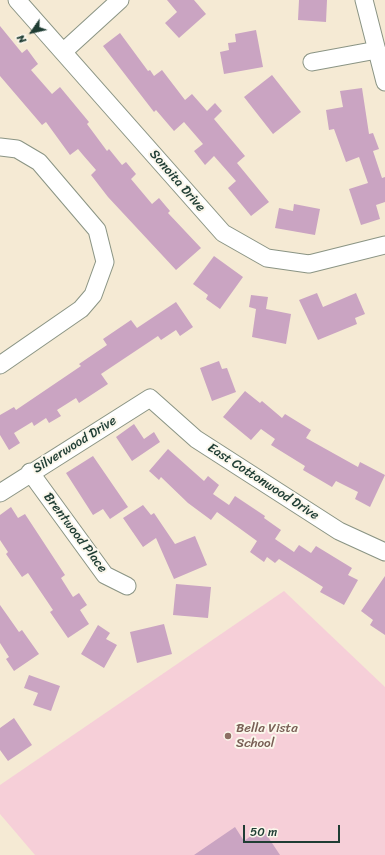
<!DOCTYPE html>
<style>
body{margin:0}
#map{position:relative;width:385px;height:855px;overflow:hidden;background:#f5ead4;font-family:Sriracha,sans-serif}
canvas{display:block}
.north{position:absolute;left:12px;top:12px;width:40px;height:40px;-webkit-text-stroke:3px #fbf7ec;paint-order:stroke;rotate:236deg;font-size:11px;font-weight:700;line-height:16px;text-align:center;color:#1f3d34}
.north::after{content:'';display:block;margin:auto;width:14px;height:18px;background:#1f3d34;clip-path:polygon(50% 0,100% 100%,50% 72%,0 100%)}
.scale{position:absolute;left:243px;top:825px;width:97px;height:18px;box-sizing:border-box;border:2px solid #1f3d34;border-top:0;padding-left:5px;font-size:12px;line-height:14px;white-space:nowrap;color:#1f3d34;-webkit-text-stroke:3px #fbf7ec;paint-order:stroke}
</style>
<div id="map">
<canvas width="385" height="855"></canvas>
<div class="north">N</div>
<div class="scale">50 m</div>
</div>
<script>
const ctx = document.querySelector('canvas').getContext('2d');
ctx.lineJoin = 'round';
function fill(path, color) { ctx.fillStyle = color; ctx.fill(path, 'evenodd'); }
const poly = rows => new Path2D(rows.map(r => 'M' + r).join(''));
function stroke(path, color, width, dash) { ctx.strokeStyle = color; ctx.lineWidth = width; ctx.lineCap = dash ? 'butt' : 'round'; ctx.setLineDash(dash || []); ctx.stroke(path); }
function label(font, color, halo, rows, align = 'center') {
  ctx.font = font + ' Sriracha,sans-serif'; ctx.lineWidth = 4; ctx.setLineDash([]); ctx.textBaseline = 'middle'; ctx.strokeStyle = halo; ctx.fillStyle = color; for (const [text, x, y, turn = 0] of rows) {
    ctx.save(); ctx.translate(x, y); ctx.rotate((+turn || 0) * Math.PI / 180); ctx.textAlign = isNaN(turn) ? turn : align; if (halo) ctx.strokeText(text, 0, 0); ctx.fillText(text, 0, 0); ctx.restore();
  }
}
const built = poly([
 [284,591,385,687,385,855,35,855,0,814,0,785]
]);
const building = poly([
 [167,0,194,0,206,14,179,38,165,23,177,12],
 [299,0,327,0,326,22,298,20],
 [0,26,22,53,27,49,38,64,31,70,52,94,60,87,89,122,87,124,107,151,109,149,122,165,126,162,136,174,131,179,152,204,159,198,170,211,168,213,201,248,176,270,108,197,91,175,96,170,83,155,78,149,70,155,46,122,42,125,0,76],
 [256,30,263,67,224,74,220,52,229,50,228,43,236,42,235,34],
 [120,33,148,71,150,70,154,76,162,70,185,100,192,94,207,111,215,103,222,111,214,119,245,156,237,163,269,202,251,216,228,188,236,181,214,156,205,165,194,151,203,144,184,122,174,131,156,110,154,112,103,46],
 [272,75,301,112,273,134,244,97],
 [362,88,369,134,373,133,379,149,373,151,382,178,385,177,385,202,376,205,380,219,361,225,349,189,368,183,359,157,346,162,334,129,329,130,326,110,343,107,340,91],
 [294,204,320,209,315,235,275,228,279,208,293,211],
 [214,256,243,277,220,309,206,299,208,295,193,284],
 [317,293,323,307,356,293,365,314,355,318,357,324,318,340,299,300],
 [251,295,268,297,266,309,291,314,286,344,252,337,256,309,249,307],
 [176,302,193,327,180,336,176,330,161,340,158,336,101,374,108,384,79,403,76,398,57,410,61,416,49,423,46,418,34,426,32,422,14,433,20,443,9,450,0,435,0,415,14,407,16,410,81,366,79,364,107,345,103,339,131,320,137,328],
 [219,361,222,369,227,368,236,392,212,401,200,368],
 [245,391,260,403,262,401,282,418,285,414,311,430,306,438,358,467,360,462,385,475,370,507,355,499,358,492,336,481,332,487,303,470,305,466,271,445,275,439,261,429,251,440,223,417],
 [134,424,144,439,154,432,160,442,132,461,116,437],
 [168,449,204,481,208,476,219,485,213,494,229,505,235,496,265,516,264,518,281,530,275,539,294,552,299,545,311,553,316,546,352,568,348,575,358,580,344,605,320,592,323,587,279,559,275,563,267,557,264,562,250,552,257,541,217,512,211,520,188,503,161,477,159,480,149,471],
 [93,456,128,507,110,519,103,509,93,515,66,473],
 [143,505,151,515,154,513,175,544,195,536,207,565,174,579,156,538,143,547,123,518],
 [11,507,18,518,25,514,65,575,61,578,73,597,79,593,87,605,80,610,89,624,68,638,50,612,53,610,28,573,22,577,6,554,8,552,0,540,0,515],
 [385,576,385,635,370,625,373,620,361,611],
 [176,584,211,587,208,618,173,615],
 [0,605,19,632,22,630,39,654,14,671,6,659,9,657,0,643],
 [164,624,172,654,137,663,130,632],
 [98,625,110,633,106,639,117,645,104,668,81,654],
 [29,675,60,686,51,711,33,705,38,693,24,688],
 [14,718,32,745,8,761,0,750,0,728],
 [235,827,244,841,262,828,280,855,194,855]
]);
const minor = poly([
 [17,0,223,233,267,258,309,264,385,245],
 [364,0,385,82],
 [63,52,120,0],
 [312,62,377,50],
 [0,147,17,149,39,162,97,230,105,262,93,295,81,309,0,365],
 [30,472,105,575,127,586],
 [0,493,150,398,196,439,339,531,385,552]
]);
const markers = [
 [228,736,4,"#8d6e63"]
];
const streetNames = [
 ["Sonoita Drive",177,181,49],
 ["Silverwood Drive",75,445,-32],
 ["East Cottonwood Drive",263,482,33],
 ["Brentwood Place",75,533,53]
];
const educationNames = [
 ["Bella Vista",236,729],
 ["School",236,744]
];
fill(built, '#f6cfd8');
fill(building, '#caa4c2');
stroke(minor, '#8a9484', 19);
stroke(minor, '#fff', 17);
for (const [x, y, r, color] of markers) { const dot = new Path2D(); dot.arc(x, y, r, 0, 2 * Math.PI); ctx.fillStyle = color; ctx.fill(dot); stroke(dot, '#fbf7ec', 1.5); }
label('13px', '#1f3d34', '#fbf7ec', streetNames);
label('13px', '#785e54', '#fbf7ec', educationNames, 'left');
</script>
